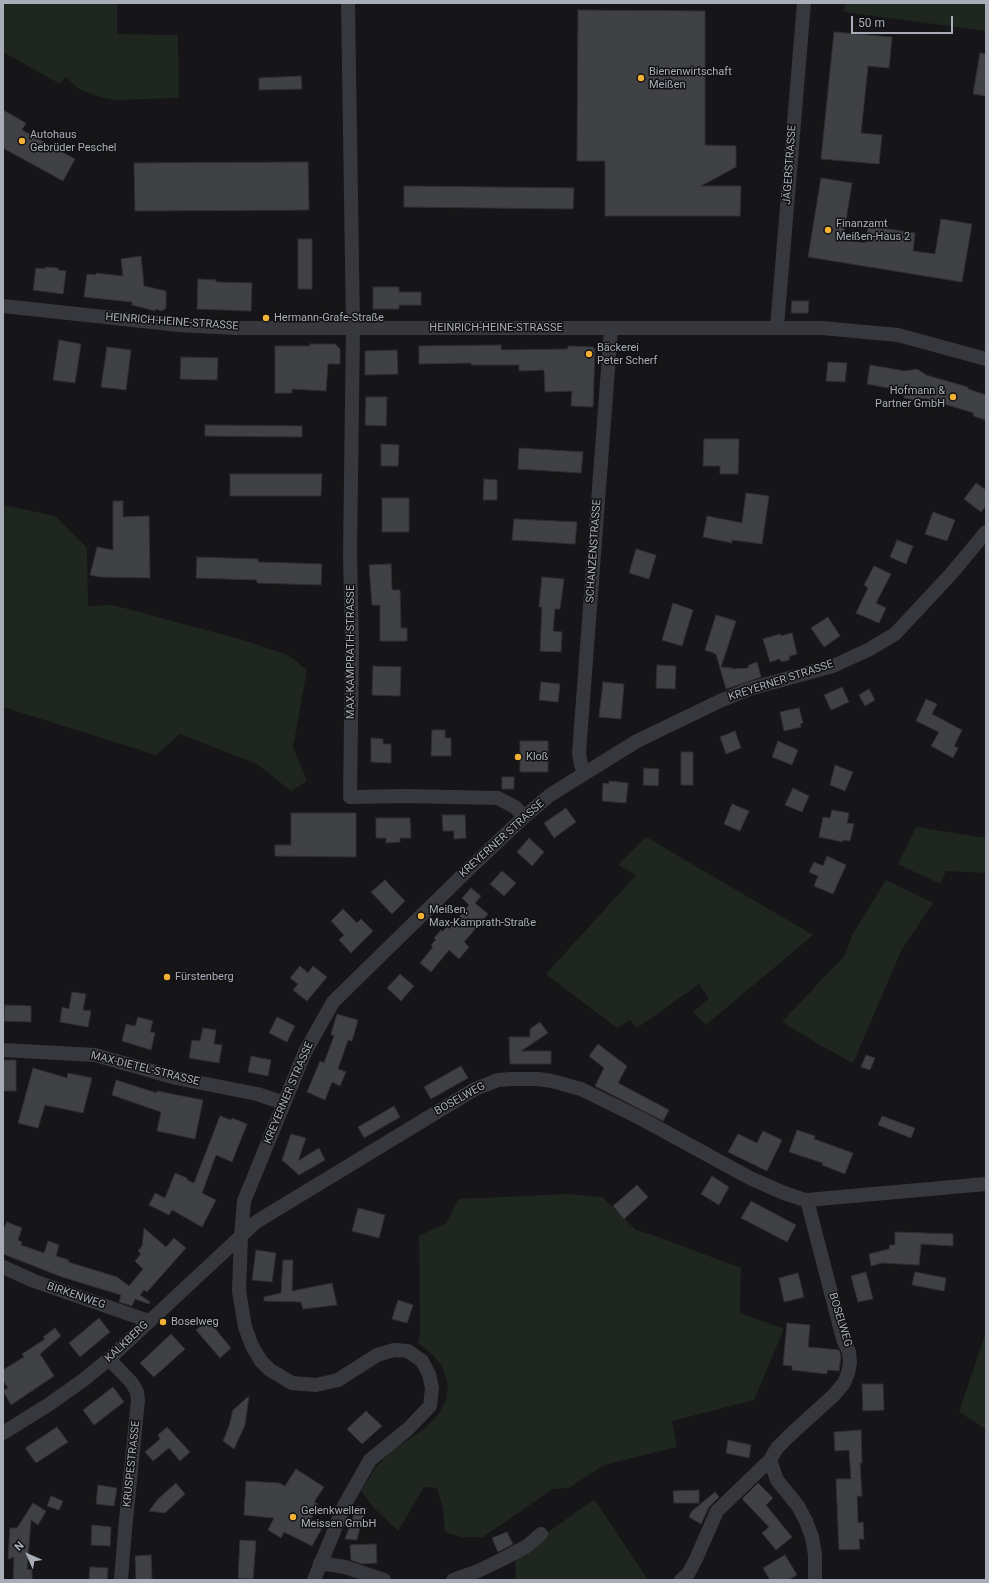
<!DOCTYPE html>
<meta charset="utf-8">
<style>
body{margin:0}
#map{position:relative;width:989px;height:1583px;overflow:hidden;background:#161618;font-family:Roboto,sans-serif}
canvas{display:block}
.frame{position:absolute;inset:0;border:4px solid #a8adb8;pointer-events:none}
.north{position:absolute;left:8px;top:1535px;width:40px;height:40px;-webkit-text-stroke:3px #111113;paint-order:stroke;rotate:315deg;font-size:11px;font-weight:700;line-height:16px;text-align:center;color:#a8adb8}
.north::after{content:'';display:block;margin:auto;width:14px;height:18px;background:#a8adb8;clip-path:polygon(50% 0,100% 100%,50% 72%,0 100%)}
.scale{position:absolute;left:851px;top:16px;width:102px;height:18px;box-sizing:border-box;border:2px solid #a8adb8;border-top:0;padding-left:5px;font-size:12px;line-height:14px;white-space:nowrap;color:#a8adb8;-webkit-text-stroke:3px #111113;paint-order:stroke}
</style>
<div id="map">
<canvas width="989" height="1583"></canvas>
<div class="frame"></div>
<div class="north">N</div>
<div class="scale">50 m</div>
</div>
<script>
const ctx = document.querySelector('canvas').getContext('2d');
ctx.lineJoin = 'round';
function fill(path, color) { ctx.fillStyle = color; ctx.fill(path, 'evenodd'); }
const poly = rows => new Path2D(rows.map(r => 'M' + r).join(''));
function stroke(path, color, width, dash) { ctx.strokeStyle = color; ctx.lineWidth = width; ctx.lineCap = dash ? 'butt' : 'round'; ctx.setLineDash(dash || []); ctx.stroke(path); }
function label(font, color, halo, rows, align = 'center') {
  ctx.font = font + ' Roboto,sans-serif'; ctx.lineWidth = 3; ctx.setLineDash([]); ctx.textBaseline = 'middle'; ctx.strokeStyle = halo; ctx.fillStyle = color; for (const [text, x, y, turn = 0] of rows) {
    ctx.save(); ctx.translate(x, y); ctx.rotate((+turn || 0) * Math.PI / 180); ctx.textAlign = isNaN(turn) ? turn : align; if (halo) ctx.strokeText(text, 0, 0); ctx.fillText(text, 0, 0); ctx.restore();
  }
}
const green = poly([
 [3,3,117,3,117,34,178,35,179,98,115,100,96,96,79,89,66,77,60,84,3,52],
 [845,3,986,3,986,31,844,12],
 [3,505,55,516,87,548,88,606,113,605,243,640,288,655,307,670,293,747,307,781,291,791,257,764,180,734,156,755,3,707],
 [916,827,986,838,986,873,946,871,940,884,898,864],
 [646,837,813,935,706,1025,693,1012,709,998,699,984,637,1028,630,1020,617,1028,546,974,636,875,618,865],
 [886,880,933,903,901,951,853,1063,820,1045,782,1022,845,955,852,935],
 [567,1194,602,1197,636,1230,650,1234,741,1268,740,1313,784,1329,754,1400,672,1421,677,1447,604,1465,569,1488,553,1489,483,1537,461,1537,445,1532,443,1508,437,1488,424,1487,398,1531,374,1508,361,1491,376,1467,389,1453,425,1428,438,1415,446,1401,448,1384,442,1366,433,1355,418,1343,420,1335,419,1236,446,1223,459,1199],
 [986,1332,986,1429,959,1412],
 [593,1500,599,1506,648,1580,516,1580,515,1556]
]);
const building = poly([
 [578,10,705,11,705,145,736,146,736,167,701,186,741,186,740,216,605,216,605,161,577,161,578,10],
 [834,32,892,37,889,68,868,66,861,133,882,135,879,164,821,159,834,32],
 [980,53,986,54,986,96,973,94,980,53],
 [301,76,302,89,259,90,259,78,301,76],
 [3,110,26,123,22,130,75,159,63,181,3,148,3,110],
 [308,162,309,210,135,211,134,163,308,162],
 [821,178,852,183,843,239,865,243,868,226,915,233,913,251,935,254,941,219,972,224,962,282,808,257,821,178],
 [404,186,574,188,573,209,404,207,404,186],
 [298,239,312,239,312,289,298,289,298,239],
 [141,256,144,286,166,291,166,308,162,311,155,309,155,311,132,305,132,302,84,297,87,274,96,275,96,273,123,276,121,259,141,256],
 [45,267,58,268,58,270,66,271,63,294,33,290,36,268,45,269,45,267],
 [198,279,216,280,216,282,252,283,251,311,197,309,198,279],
 [373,287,399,287,399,292,421,292,421,305,399,305,399,309,373,309,373,287],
 [792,301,809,301,808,313,791,313,792,301],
 [59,340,81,344,75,383,53,380,59,340],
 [310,344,335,344,340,349,340,364,328,364,326,391,292,389,292,393,275,393,275,346,310,346,310,344],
 [501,345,501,350,568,349,568,346,593,347,595,350,593,407,571,406,572,391,545,392,544,370,519,371,519,365,471,365,471,363,419,364,419,346,501,345],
 [107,347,131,350,126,390,101,387,107,347],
 [397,350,398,374,365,375,365,351,397,350],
 [181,357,218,358,217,380,180,379,181,357],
 [828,362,847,363,845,382,826,381,828,362],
 [870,365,905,371,917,369,926,375,968,387,968,389,986,395,986,420,973,416,974,413,924,398,924,399,919,398,919,401,904,398,904,395,899,394,900,390,867,384,870,365],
 [366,397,387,397,386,426,365,425,366,397],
 [205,425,302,426,302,437,205,436,205,425],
 [704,439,739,439,738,474,720,474,720,466,703,466,704,439],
 [381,444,399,445,398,466,381,466,381,444],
 [519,448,583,452,581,473,518,469,519,448],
 [230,474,322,474,321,496,230,496,230,474],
 [484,479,497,480,497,500,483,500,484,479],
 [976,483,986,490,986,506,981,512,964,499,976,483],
 [746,493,769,496,762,544,732,540,732,543,703,537,707,516,742,523,746,493],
 [382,498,409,498,409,532,382,532,382,498],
 [113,501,123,501,123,517,149,516,150,578,100,577,90,575,97,547,113,550,113,501],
 [933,512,955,520,947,541,925,534,933,512],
 [514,519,577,522,575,544,512,540,514,519],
 [897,540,913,546,906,564,890,557,897,540],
 [636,549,656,555,649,579,629,573,636,549],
 [197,557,258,559,258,562,322,564,321,585,257,583,257,580,196,578,197,557],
 [391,564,392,590,400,590,401,628,407,628,407,641,380,641,380,605,372,605,369,565,391,564],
 [874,566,891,574,876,603,886,608,879,623,856,613,868,588,864,585,874,566],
 [542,577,564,579,560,609,555,609,553,631,562,632,561,652,540,651,542,607,539,607,542,577],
 [673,603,693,610,682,646,662,640,673,603],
 [716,615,736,621,721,667,732,668,732,669,748,668,749,665,757,662,761,677,726,689,716,654,705,650,716,615],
 [828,617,840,636,824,647,811,628,828,617],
 [792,633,797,654,790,656,789,660,782,662,779,659,770,662,763,639,780,634,781,636,792,633],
 [657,665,676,666,675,689,656,688,657,665],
 [373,666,401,667,400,696,372,695,373,666],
 [541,682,560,684,558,702,539,700,541,682],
 [603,682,624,684,621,719,599,717,603,682],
 [842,687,849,702,831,710,824,695,842,687],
 [869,689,875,700,865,706,859,695,869,689],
 [926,699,937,704,932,714,962,730,954,746,958,748,953,758,931,746,939,732,916,721,926,699],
 [799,708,803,723,800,724,801,727,784,731,780,712,799,708],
 [432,730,445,730,445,738,451,738,451,756,431,756,432,730],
 [735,731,741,748,726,754,720,737,735,731],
 [371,738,383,739,383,744,391,744,391,763,371,762,371,738],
 [520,741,548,741,548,772,520,772,520,741],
 [778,741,798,750,792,765,772,757,778,741],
 [681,752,693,752,693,785,681,785,681,752],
 [835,765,853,772,845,791,830,785,835,765],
 [644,768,659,769,658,786,643,785,644,768],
 [502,777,514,777,514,789,502,789,502,777],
 [609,781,628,783,626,803,602,801,603,783,609,784,609,781],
 [793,788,809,796,802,812,785,805,793,788],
 [732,804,749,811,740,831,724,824,732,804],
 [566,808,576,822,554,838,544,823,566,808],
 [832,810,849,813,847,823,854,824,850,841,843,840,843,842,819,837,823,817,830,818,832,810],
 [291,813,356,813,356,857,275,856,275,845,291,845,291,813],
 [442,815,465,815,466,838,454,839,454,831,443,831,442,815],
 [376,818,410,818,411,838,400,838,400,842,386,843,386,838,376,838,376,818],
 [529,838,544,852,532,866,517,852,529,838],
 [827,856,846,865,833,894,814,886,818,876,809,872,814,862,823,866,827,856],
 [502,871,516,883,504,896,490,884,502,871],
 [385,880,405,901,392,914,371,892,385,880],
 [471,888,481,896,475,903,488,914,464,942,469,947,459,959,449,950,431,972,420,963,433,947,431,945,436,940,434,938,441,930,442,932,447,927,449,929,469,905,462,898,471,888],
 [343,909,357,923,361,919,373,931,351,953,339,940,344,935,331,921,343,909],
 [300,966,308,973,313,966,327,977,307,1001,293,990,298,984,290,978,300,966],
 [400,974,414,986,401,1001,387,988,400,974],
 [72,992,86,994,83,1010,91,1011,88,1027,60,1022,62,1007,69,1009,72,992],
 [5,1005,31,1006,31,1022,4,1021,5,1005],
 [337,1014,358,1020,352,1041,348,1040,338,1069,346,1072,340,1086,332,1082,325,1100,307,1092,320,1061,324,1063,334,1036,331,1034,337,1014],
 [138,1017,153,1021,150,1032,155,1033,151,1050,122,1041,126,1024,135,1026,138,1017],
 [277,1017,295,1026,287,1042,269,1033,277,1017],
 [540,1022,548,1033,521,1051,551,1051,551,1064,510,1064,509,1037,530,1037,530,1029,540,1022],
 [203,1028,216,1030,214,1044,222,1045,219,1063,189,1058,192,1040,200,1041,203,1028],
 [598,1044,627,1066,618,1083,669,1110,663,1121,595,1086,604,1068,589,1056,598,1044],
 [866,1055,875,1058,870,1070,861,1067,866,1055],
 [251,1056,271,1060,268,1076,248,1072,251,1056],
 [3,1060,16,1060,16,1091,3,1091,3,1060],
 [461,1066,468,1078,431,1099,424,1087,461,1066],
 [33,1068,67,1078,68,1073,92,1078,83,1113,45,1105,38,1128,18,1123,33,1068],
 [116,1080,157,1093,157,1091,203,1100,195,1139,157,1131,161,1112,112,1095,116,1080],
 [394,1106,400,1117,364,1138,358,1127,394,1106],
 [220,1116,231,1120,232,1118,247,1124,232,1162,216,1155,202,1193,216,1200,202,1227,172,1210,169,1215,149,1205,155,1193,165,1198,175,1173,187,1178,187,1180,194,1183,220,1116],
 [882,1116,915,1128,911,1138,878,1125,882,1116],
 [797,1130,815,1136,814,1139,853,1153,845,1174,822,1165,823,1163,789,1152,797,1130],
 [763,1131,782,1140,767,1171,728,1152,738,1134,757,1143,763,1131],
 [291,1134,306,1138,298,1161,319,1148,325,1160,299,1175,282,1160,291,1134],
 [712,1176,729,1187,719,1205,701,1194,712,1176],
 [637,1185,648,1197,624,1219,613,1206,637,1185],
 [751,1201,796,1225,787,1242,741,1218,751,1201],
 [358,1208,385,1215,379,1238,352,1231,358,1208],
 [7,1222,22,1228,18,1240,22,1242,21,1245,44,1253,48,1241,59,1245,56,1256,69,1260,68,1262,117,1277,129,1286,143,1269,135,1261,141,1254,138,1251,142,1246,144,1228,166,1247,174,1238,186,1248,147,1292,144,1290,140,1295,150,1302,149,1304,135,1299,132,1306,119,1302,121,1295,62,1277,3,1254,3,1230,7,1222],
 [895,1232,953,1234,953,1246,921,1244,919,1265,882,1263,871,1266,869,1254,889,1249,890,1245,895,1245,895,1232],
 [256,1250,276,1253,272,1282,252,1280,256,1250],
 [283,1260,293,1260,292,1291,332,1283,337,1305,303,1309,301,1302,264,1301,264,1297,281,1293,283,1260],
 [866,1272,873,1299,858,1302,851,1276,866,1272],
 [915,1272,946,1278,944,1291,912,1285,915,1272],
 [798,1273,804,1297,784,1302,779,1278,798,1273],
 [398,1300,413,1305,407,1323,392,1319,398,1300],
 [99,1318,110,1332,80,1357,69,1343,99,1318],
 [208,1320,231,1348,220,1358,196,1330,208,1320],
 [787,1323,810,1325,808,1347,839,1350,841,1356,839,1371,827,1370,827,1374,792,1370,792,1366,783,1365,787,1323],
 [55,1328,61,1336,40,1354,54,1376,11,1405,3,1391,8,1388,3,1380,3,1370,24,1357,22,1354,45,1339,43,1337,55,1328],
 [171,1334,185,1349,154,1377,140,1363,171,1334],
 [862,1384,883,1384,884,1410,863,1411,862,1384],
 [113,1387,124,1402,94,1425,83,1410,113,1387],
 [249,1396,245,1425,234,1449,223,1441,229,1426,233,1410,249,1396],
 [366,1411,382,1426,362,1444,347,1429,366,1411],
 [57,1427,68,1442,36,1463,25,1448,57,1427],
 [167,1427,190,1452,180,1461,169,1448,153,1461,145,1452,160,1439,158,1435,167,1427],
 [861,1430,862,1463,860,1463,862,1496,857,1496,858,1523,863,1522,864,1539,859,1539,860,1549,839,1550,836,1479,851,1479,849,1450,835,1451,834,1432,861,1430],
 [728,1440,751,1445,749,1458,726,1453,728,1440],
 [296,1469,324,1487,314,1502,318,1504,310,1522,322,1528,312,1546,284,1532,281,1538,268,1530,274,1518,244,1515,246,1481,279,1483,285,1486,296,1469],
 [176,1483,185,1494,165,1513,149,1511,158,1499,176,1483],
 [758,1483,773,1498,766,1505,792,1537,776,1550,762,1533,769,1527,743,1500,743,1498,758,1483],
 [98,1485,117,1488,114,1506,96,1504,98,1485],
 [699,1490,699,1503,674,1503,673,1491,699,1490],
 [715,1492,719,1497,709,1507,701,1524,689,1517,692,1511,715,1492],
 [51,1496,63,1501,59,1510,47,1506,51,1496],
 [33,1503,46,1511,38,1525,31,1520,27,1569,32,1570,32,1580,13,1580,14,1557,8,1559,10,1528,17,1528,33,1503],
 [357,1506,367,1508,361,1522,357,1540,345,1539,357,1506],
 [92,1525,111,1527,110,1546,91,1545,92,1525],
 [507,1532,513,1544,498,1552,492,1538,507,1532],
 [240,1540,256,1541,253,1579,238,1578,240,1540],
 [376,1544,377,1563,362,1564,351,1560,350,1545,376,1544],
 [151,1555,152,1580,136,1580,135,1556,151,1555],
 [785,1555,797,1575,788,1580,770,1580,763,1568,785,1555],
 [90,1567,108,1568,107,1580,89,1580,90,1567]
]);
const minor = poly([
 [348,3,353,328,350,553,352,647,350,797,406,796,498,798,515,807,524,817],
 [3,306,179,325,235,328,822,328,898,335,986,359],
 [777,327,804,3],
 [584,773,581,765,579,753,611,329],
 [3,1050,95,1055,176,1078,257,1094,284,1103],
 [807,1200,843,1339,849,1352,850,1363,848,1373,844,1383,834,1395,789,1436,777,1448,770,1460,777,1480,798,1506,806,1521,812,1537,815,1555,815,1580],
 [3,1267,34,1281,149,1321],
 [109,1359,132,1383,137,1392,138,1400,125,1530,121,1580],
 [3,1433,48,1405,82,1381,109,1359,256,1222,475,1089,498,1080,510,1079,538,1079,552,1081,581,1089,640,1118,750,1178,784,1193,802,1199,807,1200,986,1184],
 [320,1563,345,1567,384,1580],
 [314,1580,345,1504,370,1460,408,1429,430,1406,432,1388,429,1374,422,1361,408,1351,394,1350,377,1355,338,1380,316,1385,292,1383,270,1370,261,1361,252,1346,245,1327,239,1291,241,1236,244,1201,305,1052,333,1002,472,866,524,817,550,795,637,741,720,701,749,689,833,666,868,650,895,634,951,574,986,532],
 [453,1580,478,1571,501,1560,527,1546,541,1534],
 [681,1580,688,1574,696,1559,717,1511,770,1460]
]);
const markers = [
 [641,78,4,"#f2b134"],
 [22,141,4,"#f2b134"],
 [828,230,4,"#f2b134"],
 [266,318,4,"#f2b134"],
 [589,354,4,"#f2b134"],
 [953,397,4,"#f2b134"],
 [518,757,4,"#f2b134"],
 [421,916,4,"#f2b134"],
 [167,977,4,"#f2b134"],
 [163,1322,4,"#f2b134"],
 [293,1517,4,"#f2b134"]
];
const poiNames = [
 ["Bienenwirtschaft",649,72],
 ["Meißen",649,85],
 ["Autohaus",30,135],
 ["Gebrüder Peschel",30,148],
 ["Finanzamt",836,224],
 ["Meißen-Haus 2",836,237],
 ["Hermann-Grafe-Straße",274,318],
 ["Bäckerei",597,348],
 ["Peter Scherf",597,361],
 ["Hofmann &",945,391,"right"],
 ["Partner GmbH",945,404,"right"],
 ["Kloß",526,757],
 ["Meißen,",429,910],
 ["Max-Kamprath-Straße",429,923],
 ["Fürstenberg",175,977],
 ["Boselweg",171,1322],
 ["Gelenkwellen",301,1511],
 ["Meissen GmbH",301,1524]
];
const streetNames = [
 ["JÄGERSTRASSE",790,165,-86],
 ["HEINRICH-HEINE-STRASSE",172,322,4],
 ["HEINRICH-HEINE-STRASSE",496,328],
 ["SCHANZENSTRASSE",594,551,-86],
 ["MAX-KAMPRATH-STRASSE",351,652,-90],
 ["KREYERNER STRASSE",781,681,-18],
 ["KREYERNER STRASSE",502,839,-42],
 ["MAX-DIETEL-STRASSE",145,1069,14],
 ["KREYERNER STRASSE",289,1093,-67],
 ["BOSELWEG",460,1099,-29],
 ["BIRKENWEG",76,1296,19],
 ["BOSELWEG",840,1320,73],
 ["KALKBERG",127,1342,-43],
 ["KRUSPESTRASSE",132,1464,-84]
];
fill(green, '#1e261f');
fill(building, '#404145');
stroke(building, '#303034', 1);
stroke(minor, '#37383d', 14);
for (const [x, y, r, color] of markers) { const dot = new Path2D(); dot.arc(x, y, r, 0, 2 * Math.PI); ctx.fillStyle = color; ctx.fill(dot); stroke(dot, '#111113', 1.5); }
label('11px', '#a8adb8', '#111113', poiNames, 'left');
label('11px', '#a8adb8', '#111113', streetNames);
</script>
